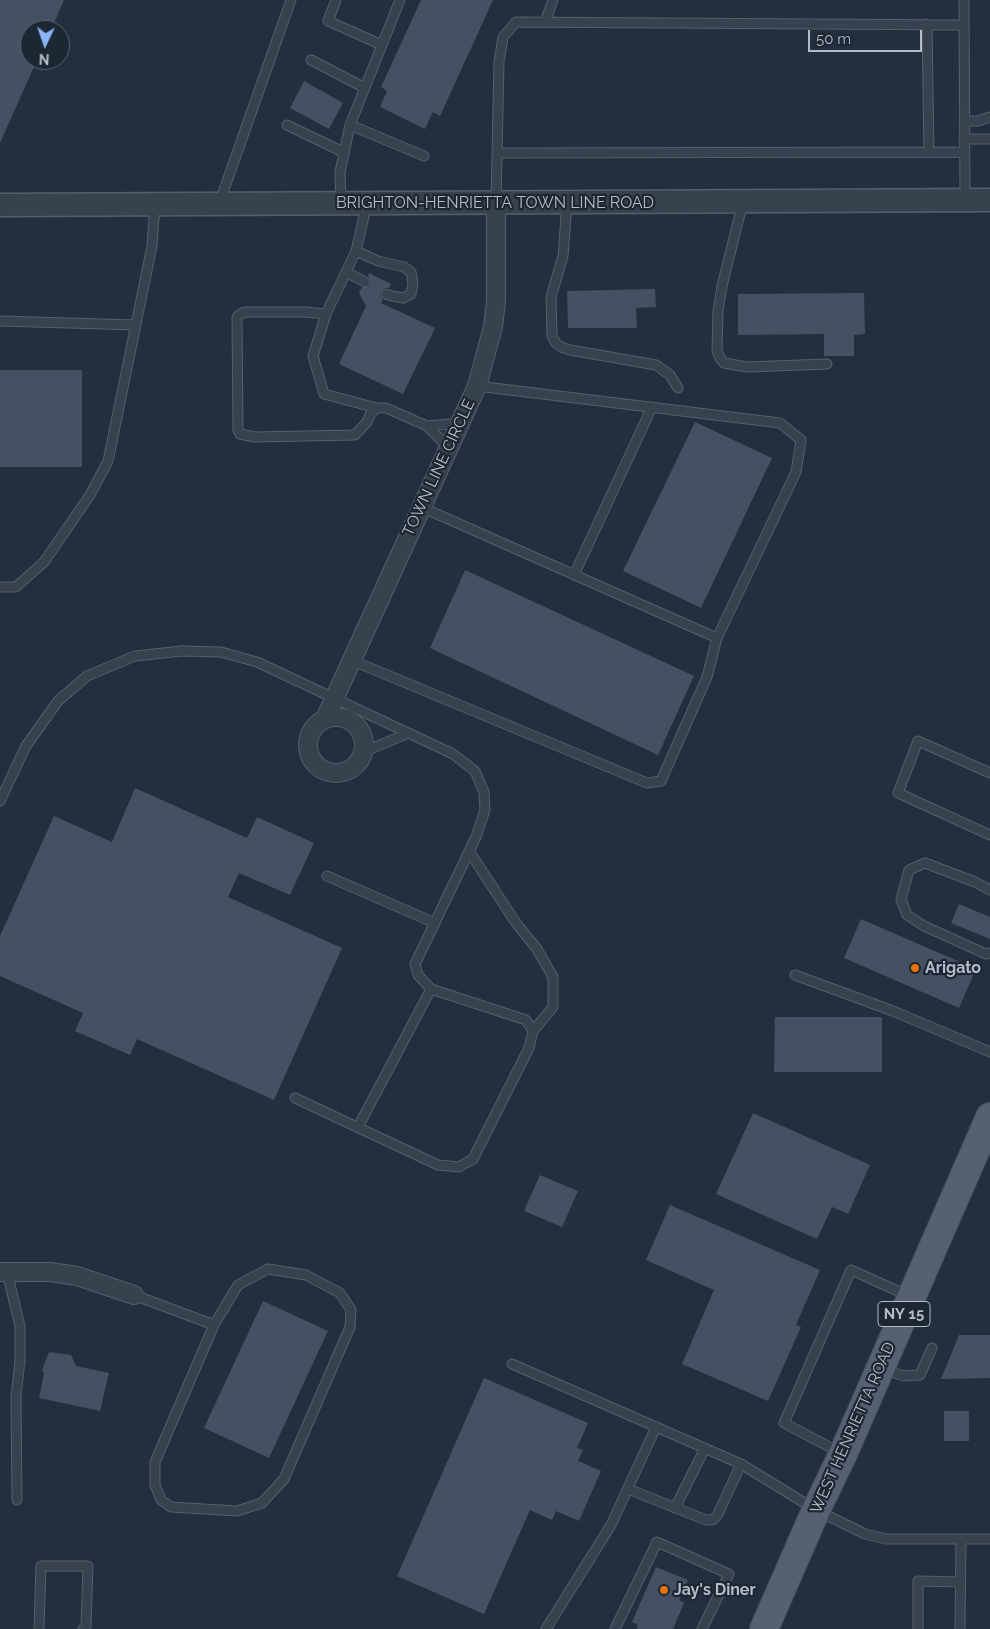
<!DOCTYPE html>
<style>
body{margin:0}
#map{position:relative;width:990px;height:1629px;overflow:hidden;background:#242f3e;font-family:Raleway,sans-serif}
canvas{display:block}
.north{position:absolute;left:20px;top:20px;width:50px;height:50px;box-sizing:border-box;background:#1d2633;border:1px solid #59626f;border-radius:50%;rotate:183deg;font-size:14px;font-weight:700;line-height:20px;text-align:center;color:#b4bcc9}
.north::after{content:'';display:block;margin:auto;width:18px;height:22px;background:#8ab4f8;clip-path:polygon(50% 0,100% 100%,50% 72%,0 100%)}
.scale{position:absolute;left:808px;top:30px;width:114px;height:22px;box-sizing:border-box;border:2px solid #b4bcc9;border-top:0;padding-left:6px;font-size:15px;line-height:18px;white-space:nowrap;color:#b4bcc9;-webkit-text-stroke:4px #1d2633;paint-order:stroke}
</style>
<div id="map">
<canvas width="990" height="1629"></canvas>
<div class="north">N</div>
<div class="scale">50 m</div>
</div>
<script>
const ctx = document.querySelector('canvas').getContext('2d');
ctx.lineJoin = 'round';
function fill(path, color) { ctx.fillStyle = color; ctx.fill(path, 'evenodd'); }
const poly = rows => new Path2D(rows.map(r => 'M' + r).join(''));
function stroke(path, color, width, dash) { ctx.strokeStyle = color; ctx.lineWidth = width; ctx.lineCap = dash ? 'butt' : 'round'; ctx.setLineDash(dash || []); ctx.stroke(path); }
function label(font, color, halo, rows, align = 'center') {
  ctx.font = font + ' Raleway,sans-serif'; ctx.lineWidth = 4.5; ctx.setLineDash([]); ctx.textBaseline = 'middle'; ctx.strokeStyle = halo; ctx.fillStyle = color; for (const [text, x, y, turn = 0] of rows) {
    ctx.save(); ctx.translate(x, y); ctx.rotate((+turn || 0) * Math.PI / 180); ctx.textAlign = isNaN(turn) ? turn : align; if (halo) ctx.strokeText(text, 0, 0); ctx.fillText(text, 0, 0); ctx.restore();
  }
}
const building = poly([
 [0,0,64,0,51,30,30,30,30,60,37,60,0,143],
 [421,0,493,0,440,116,433,112,425,129,380,107,387,91,381,87],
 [304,81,343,103,329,129,290,108],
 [369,273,391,284,389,288,384,288,380,292,380,296,383,300,381,303,435,328,403,394,339,364,366,306,359,293,362,287,368,287,371,284,370,279,368,276],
 [655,289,656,307,636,308,637,328,568,328,567,291],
 [864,293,865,334,854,335,854,356,824,356,824,334,738,335,738,294],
 [0,370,82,370,82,467,0,467],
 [695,422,772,458,701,608,623,571],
 [465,570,694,676,658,755,430,648],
 [135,788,247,838,257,817,314,843,290,895,239,873,228,897,342,948,274,1100,137,1039,130,1055,75,1031,83,1013,0,976,0,936,54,816,112,842],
 [959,904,990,917,990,939,951,923],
 [861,919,976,969,959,1008,844,958],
 [775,1017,882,1017,882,1072,774,1072],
 [753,1113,870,1165,848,1214,832,1207,817,1239,716,1194],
 [540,1175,578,1191,562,1227,524,1211],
 [670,1205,820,1270,796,1325,801,1327,768,1401,682,1364,714,1290,646,1260],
 [263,1301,328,1331,269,1458,204,1428],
 [959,1335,990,1335,990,1378,941,1379],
 [49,1352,71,1355,76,1366,109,1373,100,1411,39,1398,44,1373,42,1370],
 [484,1378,588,1423,577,1448,583,1450,578,1461,601,1471,579,1521,556,1511,552,1520,530,1510,484,1614,397,1576],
 [944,1411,969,1411,969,1441,944,1441],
 [656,1567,688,1580,679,1600,684,1603,673,1629,637,1629,638,1625,632,1622]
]);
const service = poly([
 [336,0,328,21,382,45],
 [964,0,965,200],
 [545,22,553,0],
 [927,24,929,152],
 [311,60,365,88],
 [964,121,978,121,990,117],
 [287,125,343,152],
 [350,125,424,156],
 [964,139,990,139],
 [497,153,964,152],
 [743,202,722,286,718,311,717,351,720,358,724,363,747,367,827,364],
 [341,203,340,172,350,125,400,0],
 [367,203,356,251,326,314,305,312,247,312,242,313,237,317,238,430,240,434,254,437,355,435,367,422,371,413,377,408,386,408,427,426,449,448],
 [496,203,499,62,503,37,516,22,964,25],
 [567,203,563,256,551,297,552,336,556,343,561,347,570,350,656,365,670,375,678,388],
 [219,204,291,0],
 [356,251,378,261,404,267,411,272,413,284,411,294,403,298,392,296,386,294],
 [346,272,365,282],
 [326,314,313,356,324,394,377,408],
 [0,321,136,325],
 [427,426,460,423],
 [421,507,717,638],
 [574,575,652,407],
 [0,587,16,587,44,562,90,495,108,461,152,246,155,204],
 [351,660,647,783,661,781,707,677,717,638,796,472,801,440,780,423,477,386],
 [363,752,409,733],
 [990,773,918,741,898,793,990,835],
 [0,801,26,746,58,701,87,676,135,656,182,651,221,652,257,662,453,754,475,771,484,792,485,810,476,837,415,964,418,975,431,989,526,1020,533,1031,529,1048,473,1159,459,1167,438,1165,295,1098],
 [469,851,516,923,537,949,553,977,553,1007,533,1031],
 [327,876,435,923],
 [990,890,975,882,925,863,909,870,901,899,907,915,924,926,986,954,990,953],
 [795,975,893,1011,990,1052],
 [358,1127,431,989],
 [268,1269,306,1275,340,1293,351,1310,350,1327,284,1479,262,1503,237,1511,171,1507,161,1500,155,1485,155,1462,214,1325,238,1285,268,1269],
 [7,1272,20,1326,20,1360,16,1397,17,1500],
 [134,1295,214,1325],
 [512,1364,741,1464,816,1510,865,1534,886,1539,990,1539],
 [883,1368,903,1376,920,1375,932,1348],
 [841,1453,784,1423,851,1270,909,1296],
 [628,1489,706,1520,712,1520,717,1516,741,1464],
 [675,1508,705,1448],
 [39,1629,41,1566,88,1566,86,1626,83,1629],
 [546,1629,611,1525,656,1427],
 [615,1629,657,1542,729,1574,702,1629],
 [918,1629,918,1581,960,1582],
 [960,1629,961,1539]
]);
const minor = poly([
 '308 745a28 28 0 1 1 56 0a28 28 0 1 1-56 0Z',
 [325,719,477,386,493,327,496,301,496,203],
 [0,1272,50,1272,77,1276,134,1295]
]);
const tertiary = poly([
 [0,205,990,200]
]);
const primary = poly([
 [764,1629,816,1510,843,1454,990,1117]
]);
const markers = [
 [915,968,5,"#e8710a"],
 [664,1590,5,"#e8710a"]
];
const shields = [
 [904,1314,52]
];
const shieldNames = [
 ["NY 15",904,1314]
];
const streetNames = [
 ["BRIGHTON-HENRIETTA TOWN LINE ROAD",495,203],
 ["TOWN LINE CIRCLE",439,468,-65],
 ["WEST HENRIETTA ROAD",853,1428,-66]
];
const poiNames = [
 ["Arigato",925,968],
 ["Jay's Diner",674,1590]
];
fill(building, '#455162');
stroke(service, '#565f6c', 11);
stroke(minor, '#565f6c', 20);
stroke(tertiary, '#565f6c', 25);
stroke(primary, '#414a57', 30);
stroke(service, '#38414e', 9);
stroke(minor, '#38414e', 18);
stroke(tertiary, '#38414e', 22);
stroke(primary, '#56606e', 28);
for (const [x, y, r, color] of markers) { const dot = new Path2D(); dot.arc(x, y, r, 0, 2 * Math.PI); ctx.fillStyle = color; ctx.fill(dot); stroke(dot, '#1d2633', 2); }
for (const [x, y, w] of shields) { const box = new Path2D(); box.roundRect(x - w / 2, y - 12.5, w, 25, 4); ctx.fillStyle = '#1d2633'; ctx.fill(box); stroke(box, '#b4bcc9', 1); }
label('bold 15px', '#b4bcc9', null, shieldNames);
label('16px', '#b4bcc9', '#1d2633', streetNames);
label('bold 16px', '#b4bcc9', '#1d2633', poiNames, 'left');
</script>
